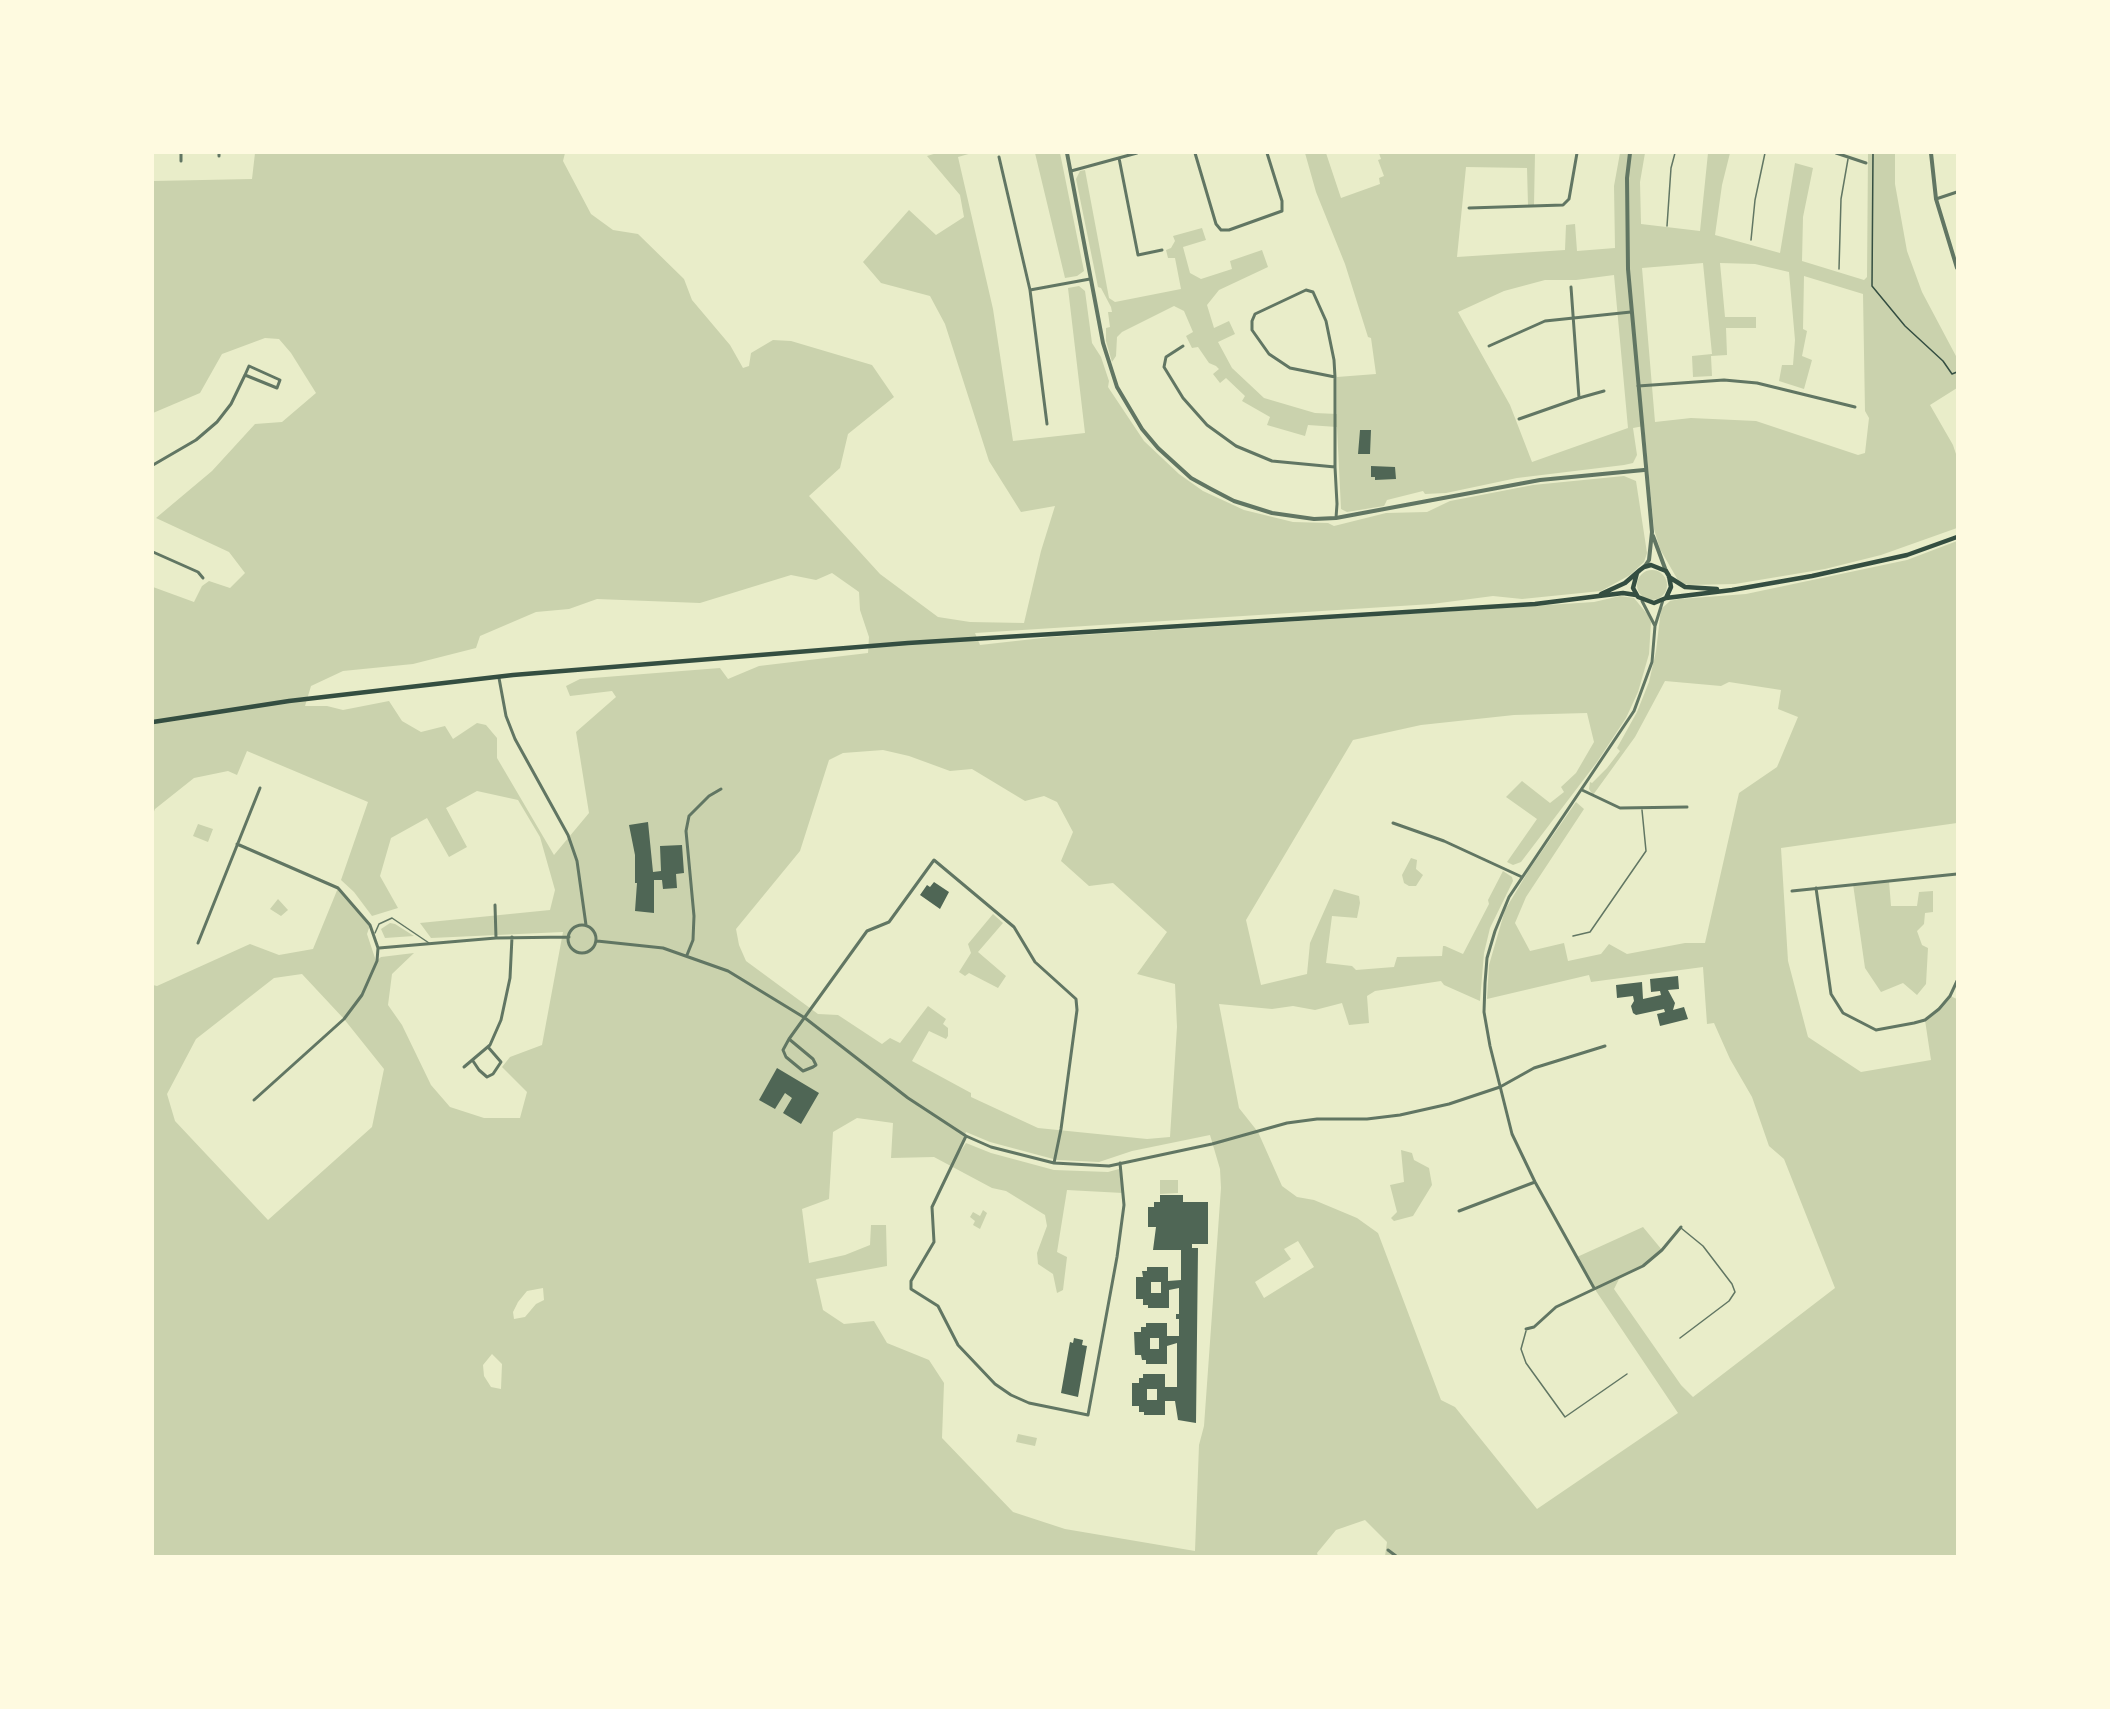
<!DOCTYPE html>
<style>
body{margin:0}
#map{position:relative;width:2110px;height:1709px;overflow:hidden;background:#e9edc9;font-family:"Nunito Sans",sans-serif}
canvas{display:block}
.frame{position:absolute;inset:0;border:154px solid #fefae0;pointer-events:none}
</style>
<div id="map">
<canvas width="2110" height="1709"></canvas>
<div class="frame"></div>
</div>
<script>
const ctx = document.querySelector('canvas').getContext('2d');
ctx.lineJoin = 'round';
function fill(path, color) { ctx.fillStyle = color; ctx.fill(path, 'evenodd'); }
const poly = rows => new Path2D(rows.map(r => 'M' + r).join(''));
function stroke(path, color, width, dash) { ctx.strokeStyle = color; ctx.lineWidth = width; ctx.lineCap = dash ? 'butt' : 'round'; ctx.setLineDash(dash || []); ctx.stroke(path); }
const green = poly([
 [255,153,565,153,563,161,591,214,613,230,638,234,684,279,692,300,730,345,743,368,749,366,751,353,773,340,791,341,872,365,894,397,848,434,840,468,809,496,880,574,938,617,970,622,1024,623,1041,551,1055,506,1021,512,989,461,945,324,930,296,881,283,863,262,909,210,936,235,964,217,960,195,927,156,937,153,972,153,958,157,993,309,1013,441,1085,433,1068,288,1079,286,1085,291,1092,343,1101,357,1109,381,1108,387,1144,441,1179,474,1203,491,1244,510,1293,522,1328,523,1334,526,1386,513,1427,512,1450,501,1533,485,1624,476,1636,481,1647,553,1644,562,1630,575,1601,591,1522,599,1493,596,1432,604,975,633,980,645,1051,637,1594,602,1620,596,1634,598,1648,615,1651,622,1649,654,1638,692,1626,718,1597,762,1521,862,1513,865,1507,862,1537,819,1506,797,1522,781,1550,803,1564,792,1561,787,1576,773,1594,742,1587,713,1514,715,1421,725,1353,740,1246,920,1261,985,1307,974,1310,943,1334,889,1359,896,1360,903,1357,918,1332,916,1326,963,1352,966,1356,970,1394,967,1397,957,1442,956,1443,946,1445,946,1463,954,1489,904,1488,900,1503,871,1512,877,1513,881,1490,928,1484,953,1480,1001,1444,985,1441,981,1375,991,1367,996,1369,1023,1349,1025,1342,1003,1315,1010,1293,1006,1272,1009,1219,1004,1239,1108,1258,1132,1282,1186,1297,1197,1314,1200,1357,1218,1378,1233,1441,1400,1455,1407,1537,1509,1678,1413,1594,1288,1577,1257,1643,1227,1662,1250,1643,1266,1619,1279,1614,1289,1681,1385,1693,1397,1835,1288,1784,1159,1769,1146,1752,1097,1730,1059,1714,1023,1707,1024,1703,967,1591,982,1589,975,1487,999,1489,965,1505,910,1529,870,1576,802,1584,809,1526,897,1515,923,1530,951,1564,943,1568,961,1601,954,1609,944,1627,954,1685,943,1705,943,1739,793,1777,767,1798,717,1778,709,1781,690,1729,682,1721,686,1665,681,1635,737,1593,795,1589,789,1590,782,1592,783,1607,768,1620,751,1617,748,1637,712,1649,682,1656,651,1661,609,1670,601,1679,599,1746,594,1907,560,1957,541,1957,823,1781,848,1788,961,1808,1037,1861,1072,1931,1060,1925,1020,1950,996,1957,999,1957,1556,1385,1556,1387,1542,1365,1520,1336,1530,1317,1553,1318,1556,153,1556,153,985,157,986,250,944,279,955,313,949,338,888,370,925,367,934,376,961,381,957,414,953,392,974,388,1005,402,1025,431,1085,450,1107,484,1118,520,1118,527,1092,502,1067,510,1057,542,1045,563,932,431,938,420,923,550,910,555,890,540,837,518,800,477,791,446,808,467,847,449,857,427,818,391,838,380,876,398,908,372,916,354,892,341,880,368,802,247,751,237,775,228,771,194,778,155,809,153,814,153,587,194,602,202,586,209,581,230,588,245,573,229,552,156,518,212,471,255,424,282,422,316,393,291,353,279,339,265,338,222,354,200,393,153,413,153,181,252,179],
 [832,573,859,592,860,610,869,637,868,653,759,666,728,679,720,668,580,679,566,686,570,696,612,691,616,697,576,732,589,813,554,855,497,758,497,738,486,725,477,723,453,739,445,726,421,732,402,721,389,701,343,710,327,706,305,706,311,686,343,671,413,664,476,648,480,636,536,612,569,609,597,599,700,603,791,575,816,580],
 [883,750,909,756,950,771,972,769,1025,801,1044,796,1057,802,1073,832,1061,861,1089,886,1113,883,1167,932,1137,974,1175,984,1177,1027,1170,1137,1147,1139,1038,1128,971,1097,971,1093,912,1061,929,1031,946,1039,948,1036,948,1028,943,1024,946,1019,928,1006,900,1043,890,1038,882,1044,838,1015,818,1014,746,961,739,945,736,929,800,851,829,760,843,753],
 [302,974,344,1019,384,1069,372,1127,268,1220,175,1121,167,1094,196,1039,274,978],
 [857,1118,893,1123,891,1158,934,1157,992,1188,1006,1191,1045,1215,1047,1226,1037,1253,1038,1264,1053,1274,1057,1293,1063,1290,1067,1257,1057,1252,1067,1190,1123,1193,1119,1169,1108,1172,1054,1170,991,1153,966,1143,954,1161,966,1132,990,1142,1057,1160,1099,1162,1132,1151,1210,1135,1220,1169,1221,1188,1204,1426,1199,1445,1195,1551,1065,1529,1013,1512,942,1438,944,1383,929,1360,887,1343,874,1321,844,1324,823,1310,816,1279,887,1266,886,1225,871,1225,870,1245,845,1255,809,1263,802,1209,829,1199,833,1132],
 [1298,1241,1314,1267,1264,1298,1255,1282,1291,1259,1284,1249],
 [543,1288,544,1300,536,1304,525,1317,514,1319,513,1312,518,1302,527,1291],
 [492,1354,502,1364,501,1389,491,1387,484,1376,483,1365],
 [1035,153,1060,153,1084,271,1077,276,1065,278],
 [1305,153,1326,153,1341,198,1380,184,1379,178,1384,176,1378,160,1381,159,1379,153,1535,153,1534,205,1528,205,1527,168,1466,167,1457,257,1565,250,1566,225,1575,224,1577,251,1615,248,1614,186,1620,153,1645,153,1640,182,1641,224,1700,231,1708,153,1730,153,1722,185,1715,235,1780,253,1795,163,1813,168,1803,217,1802,261,1864,280,1867,277,1868,153,1895,153,1895,184,1907,251,1922,292,1957,358,1957,388,1930,405,1953,445,1957,457,1957,528,1881,555,1825,569,1735,584,1688,585,1679,582,1660,549,1654,529,1644,426,1633,428,1637,455,1633,463,1624,465,1517,478,1446,493,1425,494,1423,491,1387,500,1384,506,1347,512,1341,509,1337,427,1308,425,1305,436,1267,425,1270,417,1242,401,1245,396,1226,378,1220,383,1213,374,1219,369,1216,366,1209,363,1198,347,1192,348,1186,336,1193,332,1184,311,1174,306,1122,332,1117,337,1116,356,1112,362,1106,341,1106,328,1110,327,1108,312,1112,312,1111,307,1101,288,1098,287,1076,179,1080,171,1085,170,1109,298,1115,302,1181,289,1175,258,1168,258,1166,250,1171,248,1175,241,1173,236,1202,228,1206,240,1183,247,1190,273,1201,279,1232,269,1230,261,1262,250,1268,267,1219,290,1207,305,1214,328,1229,321,1235,334,1218,342,1232,368,1264,398,1315,413,1337,414,1337,377,1376,374,1371,338,1368,337,1345,264,1316,192],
 [1703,263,1712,354,1692,356,1693,377,1712,376,1711,356,1727,355,1726,328,1756,328,1756,317,1725,317,1720,263,1755,264,1789,272,1795,340,1793,365,1782,365,1779,381,1804,389,1812,360,1802,356,1807,331,1803,329,1804,276,1863,294,1865,411,1869,418,1865,453,1858,455,1756,421,1691,418,1655,422,1642,268],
 [1614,275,1628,428,1532,462,1510,405,1458,312,1504,291,1545,280,1576,280],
 '1637 585a15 15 0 1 1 30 0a15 15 0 1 1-30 0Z',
 [198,824,213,829,208,842,193,836],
 [1411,858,1417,860,1416,869,1423,875,1416,886,1409,886,1404,883,1402,875],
 [1889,881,1891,906,1917,906,1919,892,1933,891,1933,912,1925,913,1924,924,1917,931,1922,945,1928,948,1926,984,1917,995,1903,983,1881,992,1865,968,1853,884],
 [278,899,288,910,281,916,270,909],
 [993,914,1003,923,978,952,1006,976,998,988,969,973,965,976,959,972,971,953,968,944],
 [390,923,395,924,414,936,385,938,381,929],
 [1401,1150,1412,1153,1414,1160,1429,1168,1432,1185,1413,1216,1394,1221,1391,1218,1397,1212,1390,1185,1404,1182],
 [1160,1180,1178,1180,1178,1193,1160,1194],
 [983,1210,987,1213,980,1229,973,1225,975,1221,970,1217,973,1212,980,1216],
 [1018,1434,1037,1438,1035,1446,1016,1442]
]);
const building = poly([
 [1360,430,1371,430,1370,454,1358,454],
 [1371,466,1395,467,1396,479,1375,480,1375,477,1371,477],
 [648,822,653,872,661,871,660,846,682,845,684,873,676,874,677,888,663,889,662,880,654,880,654,913,635,911,637,883,635,883,635,855,629,825],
 [934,882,949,892,940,909,920,895,927,885,930,887],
 [1678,976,1679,989,1668,990,1675,1003,1673,1010,1684,1007,1688,1019,1660,1026,1657,1014,1665,1012,1664,1009,1636,1015,1633,1013,1631,1006,1634,1001,1633,996,1617,998,1616,985,1642,982,1643,999,1661,995,1660,991,1651,992,1650,979],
 [777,1068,819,1093,801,1124,783,1113,792,1098,785,1093,775,1109,759,1100],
 [1160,1195,1183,1195,1183,1202,1208,1202,1208,1244,1192,1244,1192,1248,1198,1248,1196,1423,1178,1420,1175,1401,1165,1401,1165,1415,1144,1415,1144,1412,1139,1412,1139,1406,1132,1406,1132,1383,1139,1383,1139,1378,1143,1378,1143,1374,1165,1374,1165,1387,1177,1387,1177,1343,1167,1346,1167,1364,1146,1364,1146,1360,1142,1360,1141,1355,1135,1355,1134,1332,1141,1332,1141,1327,1146,1327,1146,1323,1167,1323,1167,1336,1179,1336,1179,1319,1176,1319,1176,1314,1179,1314,1179,1288,1169,1290,1169,1308,1148,1308,1148,1305,1143,1305,1143,1299,1136,1299,1136,1277,1143,1277,1142,1271,1147,1271,1147,1267,1168,1267,1168,1281,1181,1280,1181,1250,1153,1250,1156,1227,1148,1227,1148,1207,1154,1207,1154,1202,1160,1202],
 [1151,1282,1161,1282,1161,1293,1151,1293],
 [1150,1338,1159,1338,1159,1349,1150,1349],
 [1147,1389,1157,1389,1157,1400,1147,1400],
 [1074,1338,1083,1340,1082,1345,1087,1346,1078,1397,1061,1393,1070,1342,1073,1343]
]);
const path = poly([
 [1873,153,1872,286,1905,326,1943,361,1952,374,1957,372]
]);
const service = poly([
 [1667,226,1671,168,1675,153],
 [1751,240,1755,200,1765,153],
 [1839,269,1841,199,1848,159],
 [375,933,379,924,392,918,429,943],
 [1573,936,1590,932,1646,851,1642,810],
 [1526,1331,1521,1349,1526,1363,1565,1417,1627,1374],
 [1680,1338,1729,1301,1735,1292,1732,1284,1703,1246,1681,1228]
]);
const minor = poly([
 [219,153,219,156],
 [1195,153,1216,224,1221,230,1229,230,1282,211,1282,201,1267,153],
 [1836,153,1866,163],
 [999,157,1030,290,1047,424],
 [1119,158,1138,255,1162,250],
 [181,161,181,153],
 [1071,171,1137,153],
 [1936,199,1957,192],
 [1469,208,1563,205,1569,199,1577,153],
 [1030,290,1090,279],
 [1183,346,1166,357,1164,367,1183,398,1207,425,1236,446,1272,461,1335,467],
 [1489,346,1545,321,1631,312],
 [1335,377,1290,368,1269,354,1252,330,1252,321,1255,314,1306,290,1313,292,1326,321,1334,360,1335,377,1335,467,1337,504,1336,518],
 [1638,386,1724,380,1757,383,1855,407],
 [1579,398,1604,391],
 [1519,419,1579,398,1571,287],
 [153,465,196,440,217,422,231,404,245,375,249,366,280,380,277,388,245,375],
 [153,552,198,572,203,578],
 [1642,601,1655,626],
 [499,678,506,716,515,739,568,835,577,861,586,925],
 [1582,790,1620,808,1687,807],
 [1393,823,1444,841,1522,877],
 [237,844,338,888,370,925,378,948,377,961,362,995,344,1019,254,1100],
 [1816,888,1831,994,1843,1013,1876,1030,1914,1023,1925,1020,1939,1009,1950,996,1957,981],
 [1792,891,1957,874],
 [495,905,496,938],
 '568 939a14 14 0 1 1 28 0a14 14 0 1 1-28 0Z',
 [597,941,663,948,728,971,805,1018,908,1098,966,1136,991,1147,1054,1163,1109,1166,1212,1144,1287,1123,1317,1119,1367,1119,1400,1115,1449,1104,1500,1087,1534,1068,1605,1046],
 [198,943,260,788],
 [379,948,496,938,569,937],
 [687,955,693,940,694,916,686,831,689,816,709,796,721,789],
 [789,1039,783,1050,786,1057,803,1071,813,1067,816,1065,813,1059,789,1039,867,931,889,922,934,860,1014,927,1035,962,1076,999,1077,1010,1061,1129,1054,1163],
 [473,1061,479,1070,487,1077,493,1074,501,1062,488,1047],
 [464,1067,490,1045,501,1020,510,978,512,937],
 [966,1136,932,1207,934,1242,911,1281,911,1289,938,1306,958,1345,995,1384,1011,1395,1029,1403,1088,1415,1117,1257,1124,1205,1120,1163],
 [1459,1211,1535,1182],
 [1594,1288,1535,1182,1512,1134,1490,1046,1484,1012,1485,983,1487,958,1495,931,1509,897,1634,711,1652,662,1655,626,1663,600],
 [1526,1329,1534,1327,1556,1307,1643,1266,1662,1250,1681,1227],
 [1388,1550,1396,1556]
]);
const tertiary = poly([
 [1067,153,1103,343,1117,387,1142,429,1158,448,1191,478,1211,489,1234,501,1272,513,1314,519,1336,518,1540,480,1644,470],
 [1630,153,1627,178,1628,269,1652,532,1649,560,1645,566],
 [1931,153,1936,199,1957,268],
 [1653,536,1666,571]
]);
const secondary = poly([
 [1669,577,1685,587,1717,589],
 [1601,594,1625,583,1640,570,1644,567,1651,565,1666,571,1669,576,1671,587,1666,598,1654,603,1638,597,1633,588,1637,573],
 [1666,598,1732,590,1812,576,1907,555,1957,537],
 [153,722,289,701,513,675,908,643,1535,604,1623,593,1636,595]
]);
fill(green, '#cad2ad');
fill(building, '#4f6655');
stroke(path, '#344e41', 1.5);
stroke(service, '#617663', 1.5);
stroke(minor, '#617663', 3);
stroke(tertiary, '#617663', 4);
stroke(secondary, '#344e41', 4.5);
</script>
